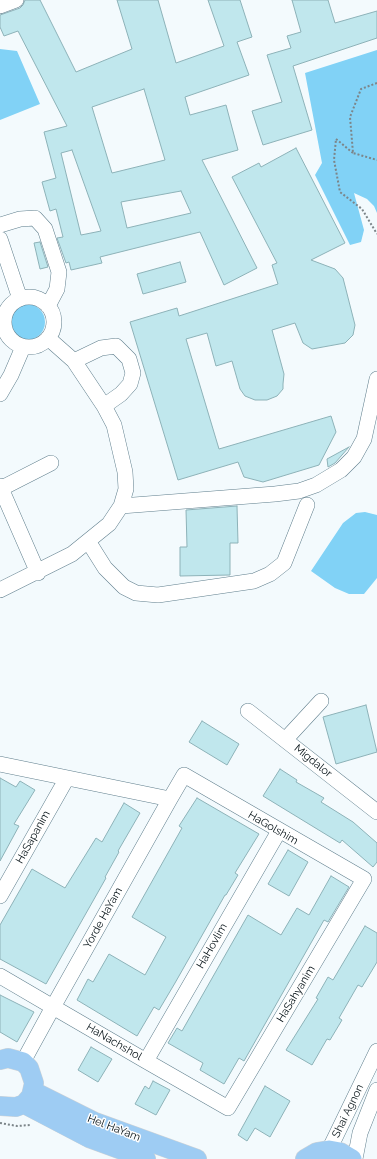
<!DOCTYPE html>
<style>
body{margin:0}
canvas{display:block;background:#f3fafd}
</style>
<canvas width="377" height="1159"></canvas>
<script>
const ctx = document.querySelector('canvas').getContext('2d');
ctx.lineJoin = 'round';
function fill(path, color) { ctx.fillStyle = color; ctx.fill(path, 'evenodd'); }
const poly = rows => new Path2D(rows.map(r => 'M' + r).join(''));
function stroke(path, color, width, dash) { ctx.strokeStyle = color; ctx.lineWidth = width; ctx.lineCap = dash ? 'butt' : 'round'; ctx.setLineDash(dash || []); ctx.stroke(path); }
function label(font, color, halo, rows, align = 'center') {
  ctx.font = font + ' Raleway,sans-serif'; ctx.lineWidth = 3; ctx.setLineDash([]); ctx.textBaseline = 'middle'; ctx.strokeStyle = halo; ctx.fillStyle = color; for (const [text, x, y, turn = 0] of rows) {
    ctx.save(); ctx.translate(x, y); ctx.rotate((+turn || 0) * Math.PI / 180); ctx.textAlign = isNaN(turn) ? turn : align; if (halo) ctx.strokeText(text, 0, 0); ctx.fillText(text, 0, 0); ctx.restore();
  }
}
const green = poly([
 [0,49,17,51,40,104,0,120],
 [377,50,377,213,374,206,367,199,354,193,364,230,361,242,350,245,315,175,322,163,305,73],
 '9 322a18 18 0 1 1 36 0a18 18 0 1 1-36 0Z',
 [365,512,377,515,377,578,364,594,349,594,335,588,311,571,343,523,356,513]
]);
const building = poly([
 [25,0,40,0,76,72,132,49,117,0,158,0,176,63,224,46,208,0,240,0,252,37,237,42,249,75,185,97,190,115,226,105,238,150,202,160,257,268,224,285,200,232,100,257,102,263,71,270,69,262,66,263,57,238,63,237,56,209,50,211,42,182,56,178,44,132,67,126,18,31,4,36,0,27,0,15,20,8,23,5,25,0],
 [144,89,165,160,112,173,92,107,144,89],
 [72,150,101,231,81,235,61,153,72,150],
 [181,191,191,213,127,228,121,202,181,191],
 [292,0,328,0,335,23,377,11,377,38,293,66,312,130,263,145,252,111,282,102,267,55,291,48,287,36,301,32,292,0],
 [296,148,345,243,311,260,335,269,343,278,355,325,353,335,345,343,312,349,303,343,295,323,272,330,284,374,283,384,283,389,277,396,267,400,255,400,245,396,240,389,232,361,216,366,207,333,186,339,219,449,331,416,336,432,319,465,263,482,244,477,238,462,178,480,130,322,177,308,179,316,278,284,272,265,277,263,232,177,259,163,261,167,296,148],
 [40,242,48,267,40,269,34,243,40,242],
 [180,262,186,282,143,294,137,274,180,262],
 [349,447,335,463,328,467,327,459,349,447],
 [237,506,238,543,230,543,230,575,180,576,180,547,187,547,186,510,237,506],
 [366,705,377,752,336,764,323,717,366,705],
 [202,721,239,744,227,765,189,742,202,721],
 [280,769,297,780,296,782,324,798,321,802,353,822,377,843,377,862,373,867,342,840,340,843,263,796,280,769],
 [0,778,16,787,20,781,35,790,14,824,19,826,0,861,0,778],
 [197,798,259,834,235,873,238,875,226,895,225,895,175,983,159,1010,154,1007,137,1036,77,1000,88,979,93,982,109,954,145,975,166,937,132,917,182,828,179,826,197,798],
 [124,803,140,813,118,851,119,852,105,877,106,878,46,984,0,959,0,925,32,869,65,888,96,838,102,842,124,803],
 [288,850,308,862,289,896,268,884,288,850],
 [331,876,349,887,328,922,324,920,244,1061,239,1058,224,1084,200,1070,203,1063,168,1043,177,1028,182,1031,248,915,281,935,297,908,309,915,331,876],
 [365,926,377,933,377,962,362,987,358,985,339,1018,342,1020,330,1040,327,1039,312,1065,286,1050,318,999,316,998,328,977,333,980,365,926],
 [0,995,34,1012,17,1042,0,1032,0,995],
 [91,1047,112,1059,98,1082,78,1070,91,1047],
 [153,1081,170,1090,156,1115,135,1104,145,1086,149,1089,153,1081],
 [265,1086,290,1101,270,1137,255,1128,247,1141,238,1135,265,1086]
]);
const path = poly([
 [377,83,361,89,350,117,353,153,377,160],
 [353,153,336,139,334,160,340,192,362,209,377,234],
 [0,1123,17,1126,30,1125]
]);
const minor = poly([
 [0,6,16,0],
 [0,225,20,219,35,218,45,229,59,272,57,289,48,306],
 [0,239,20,299],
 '4 322a25 25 0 1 1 50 0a25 25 0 1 1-50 0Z',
 [74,361,101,348,116,346,129,359,133,373,130,384,121,394,104,406],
 [0,394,11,375,23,347],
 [0,486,38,573],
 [0,489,51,463],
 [121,506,275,494,299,491,316,485,341,470,354,457,364,439,377,379],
 [88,541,105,568,124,587,136,593,158,595,254,581,270,574,284,563,307,505],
 [0,590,72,554,109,524,121,506,126,489,125,472,114,425,104,406,74,361,48,338],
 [248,711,377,812],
 [285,740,321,701],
 [0,764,170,799],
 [0,896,67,778],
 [0,976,53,1007,146,1061,228,1108,364,879,184,775,170,799,53,1007,30,1049,23,1062],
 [146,1061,279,831],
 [329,1150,377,1051],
 [355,1159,360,1133,377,1090]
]);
const major = poly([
 [0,1060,8,1058,23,1062,29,1068,34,1083,31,1096,24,1104,16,1107,0,1106],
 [33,1091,95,1122,197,1159],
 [24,1104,89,1138,146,1159],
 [305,1159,317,1152,329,1150,340,1152,352,1159]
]);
const streetNames = [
 ["Migdalor",313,761,39],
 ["HaGolshim",273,828,30],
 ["HaSapanim",33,837,-61],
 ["Yorde HaYam",103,918,-61],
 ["HaHovlim",212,946,-60],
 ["HaSahyanim",296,994,-59],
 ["HaNachshol",114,1042,30],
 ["Shai Agnon",348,1111,-64],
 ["Hel HaYam",114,1128,21]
];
fill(green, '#81d2f6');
fill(building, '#c0e7ed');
stroke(building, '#8db2b8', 1);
stroke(minor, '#607f8d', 16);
stroke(major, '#d2d4d5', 20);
stroke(path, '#7c8589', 2, [2, 2]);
stroke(minor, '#fff', 15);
stroke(major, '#9eccf3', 19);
label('11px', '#051116', '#fff', streetNames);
</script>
